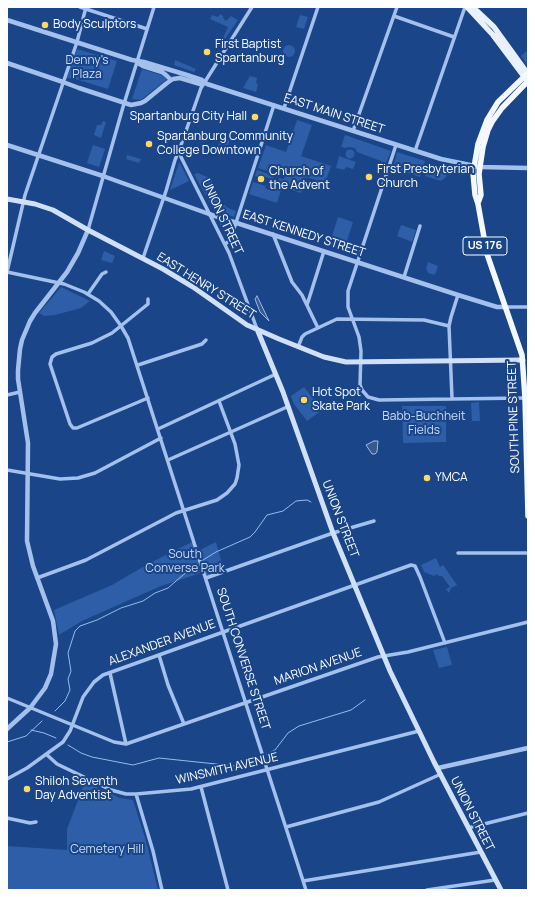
<!DOCTYPE html>
<style>
body{margin:0}
#map{position:relative;width:535px;height:897px;overflow:hidden;background:#1a4588;font-family:Manrope,sans-serif}
canvas{display:block}
.frame{position:absolute;inset:0;border:8px solid #fff;pointer-events:none}
</style>
<div id="map">
<canvas width="535" height="897"></canvas>
<div class="frame"></div>
</div>
<script>
const ctx = document.querySelector('canvas').getContext('2d');
ctx.lineJoin = 'round';
function fill(path, color) { ctx.fillStyle = color; ctx.fill(path, 'evenodd'); }
const poly = rows => new Path2D(rows.map(r => 'M' + r).join(''));
function stroke(path, color, width, dash) { ctx.strokeStyle = color; ctx.lineWidth = width; ctx.lineCap = dash ? 'butt' : 'round'; ctx.setLineDash(dash || []); ctx.stroke(path); }
function label(font, color, halo, rows, align = 'center') {
  ctx.font = font + ' Manrope,sans-serif'; ctx.lineWidth = 4; ctx.setLineDash([]); ctx.textBaseline = 'middle'; ctx.strokeStyle = halo; ctx.fillStyle = color; for (const [text, x, y, turn = 0] of rows) {
    ctx.save(); ctx.translate(x, y); ctx.rotate((+turn || 0) * Math.PI / 180); ctx.textAlign = isNaN(turn) ? turn : align; if (halo) ctx.strokeText(text, 0, 0); ctx.fillText(text, 0, 0); ctx.restore();
  }
}
const green = poly([
 [220,14,223,16,223,18,226,21,231,16,238,20,225,39,222,40,228,27,210,19,212,15,218,17],
 [300,15,308,17,304,29,296,27],
 '283 51a6 6 0 1 1 12 0a6 6 0 1 1-12 0Z',
 [77,49,117,61,108,89,72,78,67,78],
 [528,50,528,64,527,65,521,56],
 [175,60,196,69,194,72,174,65],
 [142,69,164,76,167,79,141,100,132,99],
 [250,76,257,78,256,83,258,84,256,92,243,88],
 [315,102,322,104,322,108,324,114,313,110],
 [297,120,312,125,301,156,331,166,325,183,306,177,301,193,282,187,277,203,249,194,253,182,266,186,265,188,269,190,271,187,275,189,279,178,284,179,286,170,269,164,267,171,258,168,266,145,286,152],
 [103,121,106,122,101,138,94,135,97,125,101,125],
 [345,135,391,151,386,163,357,152,355,148,349,147,345,148,341,147],
 [227,139,230,140,225,155,216,152,219,143],
 [93,145,105,149,99,167,87,163],
 '345.5 154a4.5 4.5 0 1 1 9 0a4.5 4.5 0 1 1-9 0Z',
 [397,152,425,161,420,177,393,168],
 [127,155,141,159,139,163,126,159],
 [339,156,356,162,353,169,346,167,344,170,336,168],
 [179,163,180,163,189,181,170,190],
 [429,163,449,168,446,177,441,181,425,176],
 [257,170,274,176,273,180,266,177,265,179,255,176],
 [198,173,212,179,212,185,215,193,221,202,228,208,236,211,234,217,213,209,194,174],
 [338,217,353,222,346,244,331,239],
 [218,220,232,224,229,237,227,239],
 [401,225,416,230,412,242,397,236],
 [104,251,115,256,112,263,101,260],
 [428,262,438,266,435,275,428,273,427,270,426,269],
 [61,287,90,301,81,308,55,315,44,316,39,313],
 [304,387,322,410,307,421,294,404,291,396],
 [479,402,480,421,472,421,471,403],
 [402,406,446,406,446,442,403,443],
 [194,541,198,551,216,542,224,572,206,578,204,572,161,586,82,621,59,635,54,610,112,585,148,564],
 [436,558,440,567,443,565,457,585,451,588,449,593,446,589,450,587,442,576,439,576,437,574,434,576,424,572,421,565],
 [447,647,452,665,439,668,433,650],
 [85,782,120,798,133,800,146,841,158,890,7,890,7,846,67,850,67,829]
]);
const water = poly([
 [257,296,269,321,260,312,255,299,257,296],
 [374,441,378,441,377,452,375,454,372,454,366,445,374,441]
]);
const stream = poly([
 [203,560,216,552,250,537,255,532,267,515,283,511,296,501,307,500,311,502],
 [55,711,65,701,70,690,68,679,71,671,68,653,75,631,80,626,97,620,121,608,143,601,155,593,168,588,183,575,197,565],
 [31,730,44,733,56,738],
 [7,742,26,736,42,721],
 [68,745,81,753,92,757,133,765,159,758,235,766,249,766,256,764],
 [267,754,275,750,288,733,299,726,351,710,365,700]
]);
const minor = poly([
 [80,7,147,29],
 [394,16,454,37],
 [284,108,318,7],
 [353,131,397,7],
 [396,145,348,291,348,307,359,337,361,351,360,385,362,390,368,397,379,400,525,398],
 [180,149,181,157,229,253,257,329],
 [415,151,465,7],
 [88,230,123,107,154,7],
 [273,234,292,282,302,295,318,328],
 [225,244,231,240,232,235,274,105],
 [143,258,166,191,175,160,180,148,201,88,252,7],
 [7,272,64,284,84,292,99,301,111,312,121,326,128,338,306,890],
 [7,272,25,195,77,42,86,7],
 [404,277,420,226],
 [88,294,102,274,106,272],
 [307,305,324,251],
 [505,307,528,307],
 [298,347,302,337,305,334,337,319,424,320,449,326],
 [138,365,202,344,206,340],
 [7,395,20,392],
 [148,398,77,428,73,428,70,424,50,364,52,357,56,354,92,343,112,333,148,304,148,299],
 [452,398,449,326,451,317,458,295],
 [158,429,276,374],
 [168,460,287,407],
 [7,470,60,479,78,478,95,473,161,438],
 [458,553,528,553],
 [37,578,86,560,176,513,217,500,227,493,235,484,237,478,239,465,235,444,219,401],
 [206,578,333,533,374,521],
 [159,655,168,685,184,724],
 [110,673,126,744],
 [7,698,114,742,126,744,378,657,408,652,528,622],
 [46,754,57,764,111,790,126,794,136,794,191,789,419,731],
 [7,779,27,768,63,742,70,731,83,697,94,682,103,675,411,565,415,566,420,577,445,643],
 [201,787,228,890],
 [136,794,153,851,162,890],
 [7,818,30,823,36,822],
 [286,827,379,802,441,774],
 [468,828,528,813],
 [303,881,481,852],
 [427,890,495,880]
]);
const tertiary = poly([
 [7,20,132,60,144,62,187,75,202,80,207,84,441,159,480,167,528,168],
 [7,63,63,82,79,88,131,105,141,103,145,101,167,83,173,79,180,78,200,84,204,83],
 [138,63,143,66,162,72,166,75,171,80],
 [7,145,103,176,209,214,458,295,497,307,505,307],
 [7,729,30,708,45,688,51,674,56,644,53,621,33,566,27,541,28,443,18,379,18,370,20,349,22,340,30,321,35,313,67,272,78,253,88,230],
 [438,768,528,748]
]);
const secondary = poly([
 [7,199,35,204,53,210,88,230,163,269,193,287,247,325,279,339,324,357,346,362,523,360],
 [257,329,283,392,333,533,390,671,434,762,501,890]
]);
const primary = poly([
 [467,7,493,35,526,79],
 [470,7,477,11,494,27,528,74]
]);
const trunk = poly([
 [528,73,498,102,487,120,478,144,473,173,475,195,478,204,487,254,522,355,525,398,528,516],
 [478,203,481,195,479,174,480,167,483,147,488,130,492,122,502,108,528,81]
]);
const markers = [
 [45,25,4,"#fed860"],
 [207,52,4,"#fed860"],
 [255,117,4,"#fed860"],
 [149,144,4,"#fed860"],
 [369,177,4,"#fed860"],
 [261,179,4,"#fed860"],
 [304,400,4,"#fed860"],
 [427,478,4,"#fed860"],
 [27,789,4,"#fed860"]
];
const shields = [
 [485,246,44]
];
const shieldNames = [
 ["US 176",485,246]
];
const poiNames = [
 ["Body Sculptors",53,25],
 ["First Baptist",215,45],
 ["Spartanburg",215,59],
 ["Spartanburg City Hall",247,117,"right"],
 ["Spartanburg Community",157,137],
 ["College Downtown",157,151],
 ["First Presbyterian",377,170],
 ["Church",377,184],
 ["Church of",269,172],
 ["the Advent",269,186],
 ["Hot Spot",312,393],
 ["Skate Park",312,407],
 ["YMCA",435,478],
 ["Shiloh Seventh",35,782],
 ["Day Adventist",35,796]
];
const parkNames = [
 ["Denny's",87,61],
 ["Plaza",87,75],
 ["Babb-Buchheit",424,417],
 ["Fields",424,431],
 ["South",185,555],
 ["Converse Park",185,569],
 ["Cemetery Hill",107,850]
];
const streetNames = [
 ["EAST MAIN STREET",334,114,18],
 ["UNION STREET",222,217,65],
 ["EAST KENNEDY STREET",304,234,18],
 ["EAST HENRY STREET",206,286,32],
 ["SOUTH PINE STREET",514,417,-92],
 ["UNION STREET",340,519,69],
 ["ALEXANDER AVENUE",162,643,-20],
 ["SOUTH CONVERSE STREET",243,659,72],
 ["MARION AVENUE",318,667,-19],
 ["WINSMITH AVENUE",227,769,-13],
 ["UNION STREET",472,814,63]
];
fill(green, '#2d5ea7');
fill(water, '#3a598b');
stroke(water, '#96bbef', 1);
stroke(stream, '#96bbef', 1);
stroke(minor, '#a3c1ec', 3.5);
stroke(tertiary, '#a3c1ec', 4.5);
stroke(secondary, '#d0e0f9', 5);
stroke(primary, '#e9f0ff', 5.5);
stroke(trunk, '#f4f8ff', 5.5);
for (const [x, y, r, color] of markers) { const dot = new Path2D(); dot.arc(x, y, r, 0, 2 * Math.PI); ctx.fillStyle = color; ctx.fill(dot); stroke(dot, '#1a4588', 1.5); }
for (const [x, y, w] of shields) { const box = new Path2D(); box.roundRect(x - w / 2, y - 9, w, 18, 3); ctx.fillStyle = '#1a4588'; ctx.fill(box); stroke(box, '#fff', 1); }
label('bold 11px', '#fff', null, shieldNames);
label('12px', '#fff', '#1a4588', poiNames, 'left');
label('12px', '#c9dcf9', '#1a4588', parkNames);
label('12px', '#fff', '#1a4588', streetNames);
</script>
